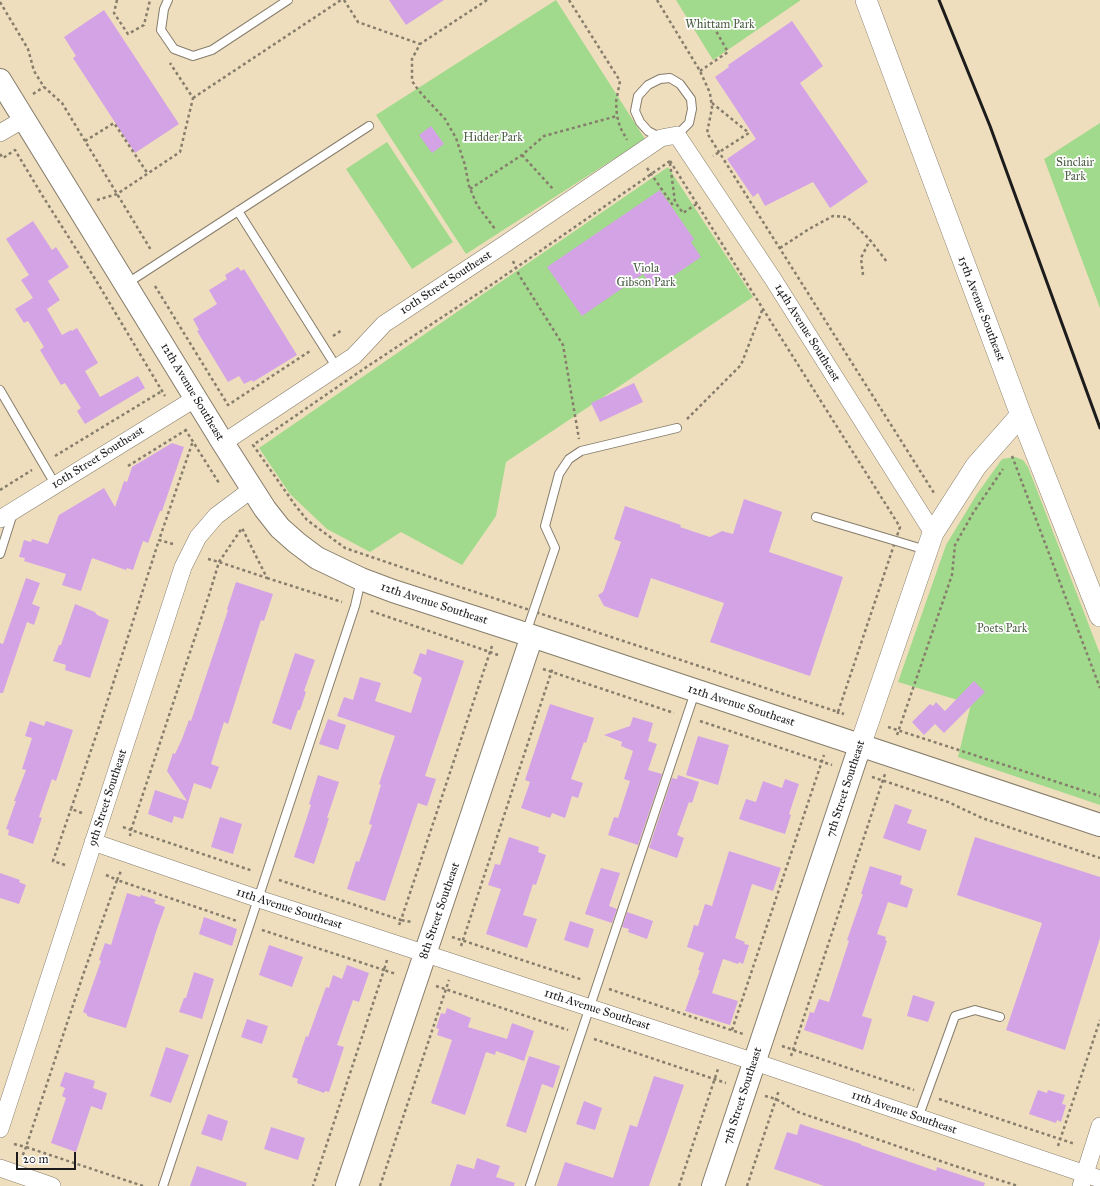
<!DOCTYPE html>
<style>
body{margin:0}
#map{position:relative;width:1100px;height:1186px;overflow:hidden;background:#efdebd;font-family:"IM FELL Great Primer",serif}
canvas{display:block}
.scale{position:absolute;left:16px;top:1152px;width:60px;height:18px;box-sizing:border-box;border:2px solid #1c1c1c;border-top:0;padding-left:5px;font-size:12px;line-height:14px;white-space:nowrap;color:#1c1c1c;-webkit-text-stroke:3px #fff;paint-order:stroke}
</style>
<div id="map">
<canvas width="1100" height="1186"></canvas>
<div class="scale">20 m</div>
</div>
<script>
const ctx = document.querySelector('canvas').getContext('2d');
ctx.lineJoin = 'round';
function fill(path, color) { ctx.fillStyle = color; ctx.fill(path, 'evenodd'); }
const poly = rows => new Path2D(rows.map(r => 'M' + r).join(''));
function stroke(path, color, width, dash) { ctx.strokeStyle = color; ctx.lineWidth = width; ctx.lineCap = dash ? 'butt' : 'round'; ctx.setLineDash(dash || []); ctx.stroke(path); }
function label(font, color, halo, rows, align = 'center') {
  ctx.font = font + ' "IM FELL Great Primer",serif'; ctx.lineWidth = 3.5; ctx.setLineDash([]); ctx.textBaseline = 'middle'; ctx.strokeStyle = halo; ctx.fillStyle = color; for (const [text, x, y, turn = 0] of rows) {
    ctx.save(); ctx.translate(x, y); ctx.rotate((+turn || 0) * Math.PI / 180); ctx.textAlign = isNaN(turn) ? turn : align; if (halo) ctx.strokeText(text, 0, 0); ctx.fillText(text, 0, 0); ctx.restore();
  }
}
const green = poly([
 [556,0,645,139,466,254,376,115],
 [676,0,801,0,713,60],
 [1100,123,1100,308,1044,159],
 [387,142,453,242,412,269,346,169],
 [668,167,753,297,506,462,496,516,462,565,401,532,370,552,327,529,290,494,259,448],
 [1015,457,1023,460,1028,467,1100,654,1100,805,958,757,971,704,898,682,946,545,977,494,1002,459]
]);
const building = poly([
 [389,0,444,0,406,25],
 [104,10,179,124,135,153,73,58,76,56,64,37],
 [792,21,823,66,800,83,868,182,830,208,813,182,765,206,758,193,753,197,727,159,756,139,715,77,729,67,728,65],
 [431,126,444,144,432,153,419,135],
 [660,190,694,239,691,242,701,257,654,289,643,274,582,316,547,267],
 [33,221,52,250,56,247,69,267,48,281,60,300,47,309,62,335,71,330,72,331,77,328,85,341,98,363,85,371,100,397,138,376,145,388,85,424,77,411,81,408,65,383,61,385,40,350,44,347,28,321,24,323,15,309,33,298,21,280,29,275,6,239],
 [238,267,241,271,244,269,297,355,253,382,252,380,244,384,239,376,228,382,197,331,199,330,193,319,217,304,209,290,227,279,225,275],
 [634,383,643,402,600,422,591,403],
 [172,443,184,447,162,511,160,511,148,543,143,541,133,570,127,568,126,570,92,558,81,591,62,585,66,574,24,561,25,558,19,557,24,540,31,542,32,539,48,544,59,515,104,488,115,507,124,481,127,482,132,467],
 [744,499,782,512,769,552,843,577,810,676,710,642,724,603,651,578,638,618,604,606,598,595,603,592,621,542,614,539,625,506,681,525,680,527,710,537,722,531,733,534],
 [26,578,40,583,32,604,40,607,34,625,27,622,3,693,0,693,0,643,3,644],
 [236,582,273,594,264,621,261,620,228,724,224,722,211,764,219,767,211,789,194,783,183,819,174,816,172,823,148,814,155,790,187,801,167,771,173,753,175,754,182,739,189,720,191,721,228,610,227,609],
 [75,604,95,612,97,615,109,620,90,678,65,670,66,665,53,661,59,645,61,645],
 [427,649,464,661,425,776,436,779,427,806,418,803,385,901,347,889,356,861,359,862,372,825,369,824,381,785,379,784,395,736,337,716,344,697,353,700,360,677,381,683,375,701,411,713,422,678,413,673,420,653,426,655],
 [295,653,315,660,304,691,306,692,300,710,298,710,291,730,272,723],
 [974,681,985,692,944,733,935,724,924,735,912,722,930,704,933,706,936,702,945,711],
 [550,704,594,718,586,743,584,742,571,779,583,783,578,798,572,796,565,818,552,813,550,818,521,808,530,782,525,780],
 [633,717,653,723,648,741,657,744,648,770,662,774,638,845,608,835,614,817,618,818,630,781,624,779,633,751,621,746,622,742,604,735,630,726],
 [328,719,346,725,338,750,319,744],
 [30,721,44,726,46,721,73,730,56,781,52,779,39,817,42,818,33,844,8,835,9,830,6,829,16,801,14,801,26,770,22,769,32,738,25,736],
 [698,736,729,745,718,785,686,775],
 [318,775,339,782,327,818,329,818,314,864,294,857,311,805,309,804],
 [678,775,699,782,692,803,689,802,677,835,684,838,677,858,649,848,672,778,677,779],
 [785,779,799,784,789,814,791,815,785,834,739,819,746,799,756,802,763,781,782,788],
 [895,804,912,810,907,823,927,830,920,851,883,838],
 [220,817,242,824,233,854,211,847],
 [509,837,539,847,538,852,546,855,536,885,533,884,523,915,537,919,527,948,486,934,501,889,488,885,495,864,500,865],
 [975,837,1100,877,1100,938,1065,1050,1006,1030,1042,923,957,895],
 [729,851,781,868,773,891,752,884,735,938,745,942,744,944,749,945,743,964,739,962,738,964,723,959,712,993,738,1001,730,1025,685,1011,700,970,698,970,704,953,687,947,694,925,698,926,705,904,712,906],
 [870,866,902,876,900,884,913,889,907,908,888,902,877,934,886,937,885,940,887,941,862,1016,872,1019,863,1050,804,1030,810,1012,814,1013,819,999,829,1002,849,941,847,940,863,894,861,894],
 [601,868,620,873,609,906,617,909,612,923,585,914],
 [0,873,20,880,19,882,26,885,19,904,0,898],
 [127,893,140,897,141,895,156,900,154,903,165,907,157,929,126,1028,87,1016,87,1014,83,1012,101,961,99,960,105,943,111,945],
 [627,912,653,921,647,939,628,932,629,929,622,927],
 [204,917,237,929,232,946,199,934],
 [570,921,594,929,588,948,564,940],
 [269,945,303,957,292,987,259,975],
 [347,965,369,973,359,1002,353,1000,337,1045,344,1047,329,1092,325,1091,324,1093,297,1083,298,1079,292,1077,306,1036,308,1037,326,987,329,988,333,975,342,979],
 [194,972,214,979,202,1019,179,1012,184,998,186,998],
 [913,995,935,1002,928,1022,907,1016],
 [447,1008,471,1018,468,1027,507,1039,512,1023,534,1031,524,1061,496,1051,495,1055,486,1052,465,1115,431,1103,452,1040,437,1035,439,1029,436,1028,441,1013,445,1014],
 [247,1019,268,1026,262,1044,241,1037],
 [166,1047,189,1055,171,1103,150,1096],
 [529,1056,560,1066,553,1088,542,1084,526,1133,506,1126],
 [65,1072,95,1081,93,1088,107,1093,102,1110,91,1106,76,1152,51,1143,66,1098,62,1096,65,1088,60,1086],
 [654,1076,684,1085,649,1186,557,1186,565,1162,613,1178,630,1125,637,1127],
 [1038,1090,1047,1093,1048,1090,1065,1095,1062,1104,1066,1105,1061,1122,1057,1120,1056,1123,1029,1114],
 [584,1101,602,1108,595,1130,576,1124],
 [208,1114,228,1121,222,1141,201,1134],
 [800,1124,861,1144,861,1145,936,1171,937,1167,985,1183,984,1186,824,1186,774,1169,787,1132,797,1135],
 [271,1127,305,1138,298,1160,264,1149],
 [477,1158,500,1166,496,1177,515,1183,514,1186,450,1186,457,1164,474,1169],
 [197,1166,247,1183,246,1186,190,1186]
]);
const path = poly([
 [117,0,114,13,128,34,144,25,150,0],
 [344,0,358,22,420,44],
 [487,0,420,44,412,59,412,81,419,91,445,119,456,138,465,165,469,186,477,205,495,229],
 [569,0,620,81,616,102,617,116,620,127,627,140],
 [657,0,700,71,710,93,712,108,707,133,934,493],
 [0,2,28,49,34,71,44,87,62,103,151,250,150,250],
 [700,71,728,52,716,31,719,23],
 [33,94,44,87],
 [193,98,341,0],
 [712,103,749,133,713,156],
 [85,141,114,123,148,174],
 [0,154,3,158,15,150,42,195,97,282,165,396],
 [522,155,553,189],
 [670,161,900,527,838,712,445,582,345,548,307,520,295,505,253,445,365,368,494,283,670,161],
 [670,163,675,202,683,213,698,203],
 [647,168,672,204,675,202],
 [470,189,522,155,544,136,617,116],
 [97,200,117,194,180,152,193,98,170,63],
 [780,248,809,229,833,216,847,217,870,240,887,262],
 [513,261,519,275,563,345,579,439],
 [863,275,861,258,870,240],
 [155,286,228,405,310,351],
 [333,336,342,330],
 [687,419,741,365,763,308],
 [185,429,219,483],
 [55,456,162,391],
 [1012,456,1100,688],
 [128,466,186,430],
 [0,490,32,470],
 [173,544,159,540,193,441],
 [208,559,219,562,267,578,242,528,219,562,209,595,131,830,253,871],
 [267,578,342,602],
 [492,646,490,652,498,655],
 [543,669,674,713],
 [838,714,838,712,844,714],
 [700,721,832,765],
 [888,727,1100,796],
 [897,735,952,575,955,545,973,513,1003,469],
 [872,777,948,802,982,818,1100,858],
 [82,813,71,809,101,721,159,540],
 [123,827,131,830,130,836],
 [65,865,53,861,71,809],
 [106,875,117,880,121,871],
 [279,880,401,920,490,652,368,610],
 [399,925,401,920,412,922],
 [262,930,384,970,313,1186],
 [452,937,583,980],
 [461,946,553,667],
 [387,960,384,970,396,974],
 [436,986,568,1030],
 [609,989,743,1034],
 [732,1030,824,755],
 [594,1039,726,1083],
 [782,1046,914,1090],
 [791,1056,885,774],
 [765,1096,776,1099,798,1112,955,1166,1018,1186],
 [939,1099,1075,1144],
 [14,1144,26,1147,22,1157],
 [1058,1146,1100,1020],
 [143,1186,26,1147,83,975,117,880,237,921],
 [380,1186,449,980],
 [679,1186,718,1069],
 [747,1186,779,1090]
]);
const service = poly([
 [168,0,164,9,161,30,174,49,193,56,212,50,288,0],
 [661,138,648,131,640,122,635,111,638,96,648,85,660,79,670,78,680,84,691,99,692,109,689,123,677,135],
 [238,211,337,368],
 [126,284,369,126],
 [0,390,55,484],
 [816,517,926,550],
 [0,554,13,513],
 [526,633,555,548,545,526,559,474,569,459,581,451,677,428],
 [918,1118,955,1016,975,1010,1000,1017],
 [163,1186,355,606,361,580],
 [530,1186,695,692]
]);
const minor = poly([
 [0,133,24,119],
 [223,443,354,356,384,324,505,244,661,138,677,135,773,279,933,533],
 [0,519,196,398],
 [93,842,259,899,755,1062,1100,1179],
 [0,1129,183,567,198,537,216,516,252,489],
 [0,1168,52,1186],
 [1081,1186,1100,1126]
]);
const tertiary = poly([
 [866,0,1021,415,1100,616],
 [860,746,933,533,976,466,1021,415]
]);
const secondary = poly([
 [0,80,223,443,265,509,280,528,297,543,317,558,361,579,393,591,532,636,1100,825],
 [347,1186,532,636],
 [713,1186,860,746]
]);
const rail = poly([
 [939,0,990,126,1100,428]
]);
const parkNames = [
 ["Whittam Park",720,25],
 ["Hidder Park",493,138],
 ["Sinclair",1075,163],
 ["Park",1075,177],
 ["Viola",646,269],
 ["Gibson Park",646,283],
 ["Poets Park",1002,629]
];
const streetNames = [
 ["10th Street Southeast",446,283,-33],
 ["15th Avenue Southeast",981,309,69],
 ["14th Avenue Southeast",807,333,58],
 ["12th Avenue Southeast",192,392,59],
 ["10th Street Southeast",98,458,-32],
 ["12th Avenue Southeast",434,604,18],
 ["12th Avenue Southeast",741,706,18],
 ["7th Street Southeast",846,789,-72],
 ["9th Street Southeast",108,798,-72],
 ["11th Avenue Southeast",289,909,18],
 ["8th Street Southeast",440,911,-71],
 ["11th Avenue Southeast",597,1010,18],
 ["7th Street Southeast",743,1096,-72],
 ["11th Avenue Southeast",904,1113,19]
];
fill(green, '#a1da8c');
fill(building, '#d4a3e6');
stroke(service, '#867d6c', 10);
stroke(minor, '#867d6c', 18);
stroke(tertiary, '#867d6c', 22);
stroke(secondary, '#867d6c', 24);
stroke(path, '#867d6c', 2.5, [3, 3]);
stroke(service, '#fff', 8);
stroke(minor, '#fff', 17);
stroke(tertiary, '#fff', 21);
stroke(secondary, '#fff', 22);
stroke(rail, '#1c1c1c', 3);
label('12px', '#4b5e43', '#fff', parkNames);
label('12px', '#1c1c1c', '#fff', streetNames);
</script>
